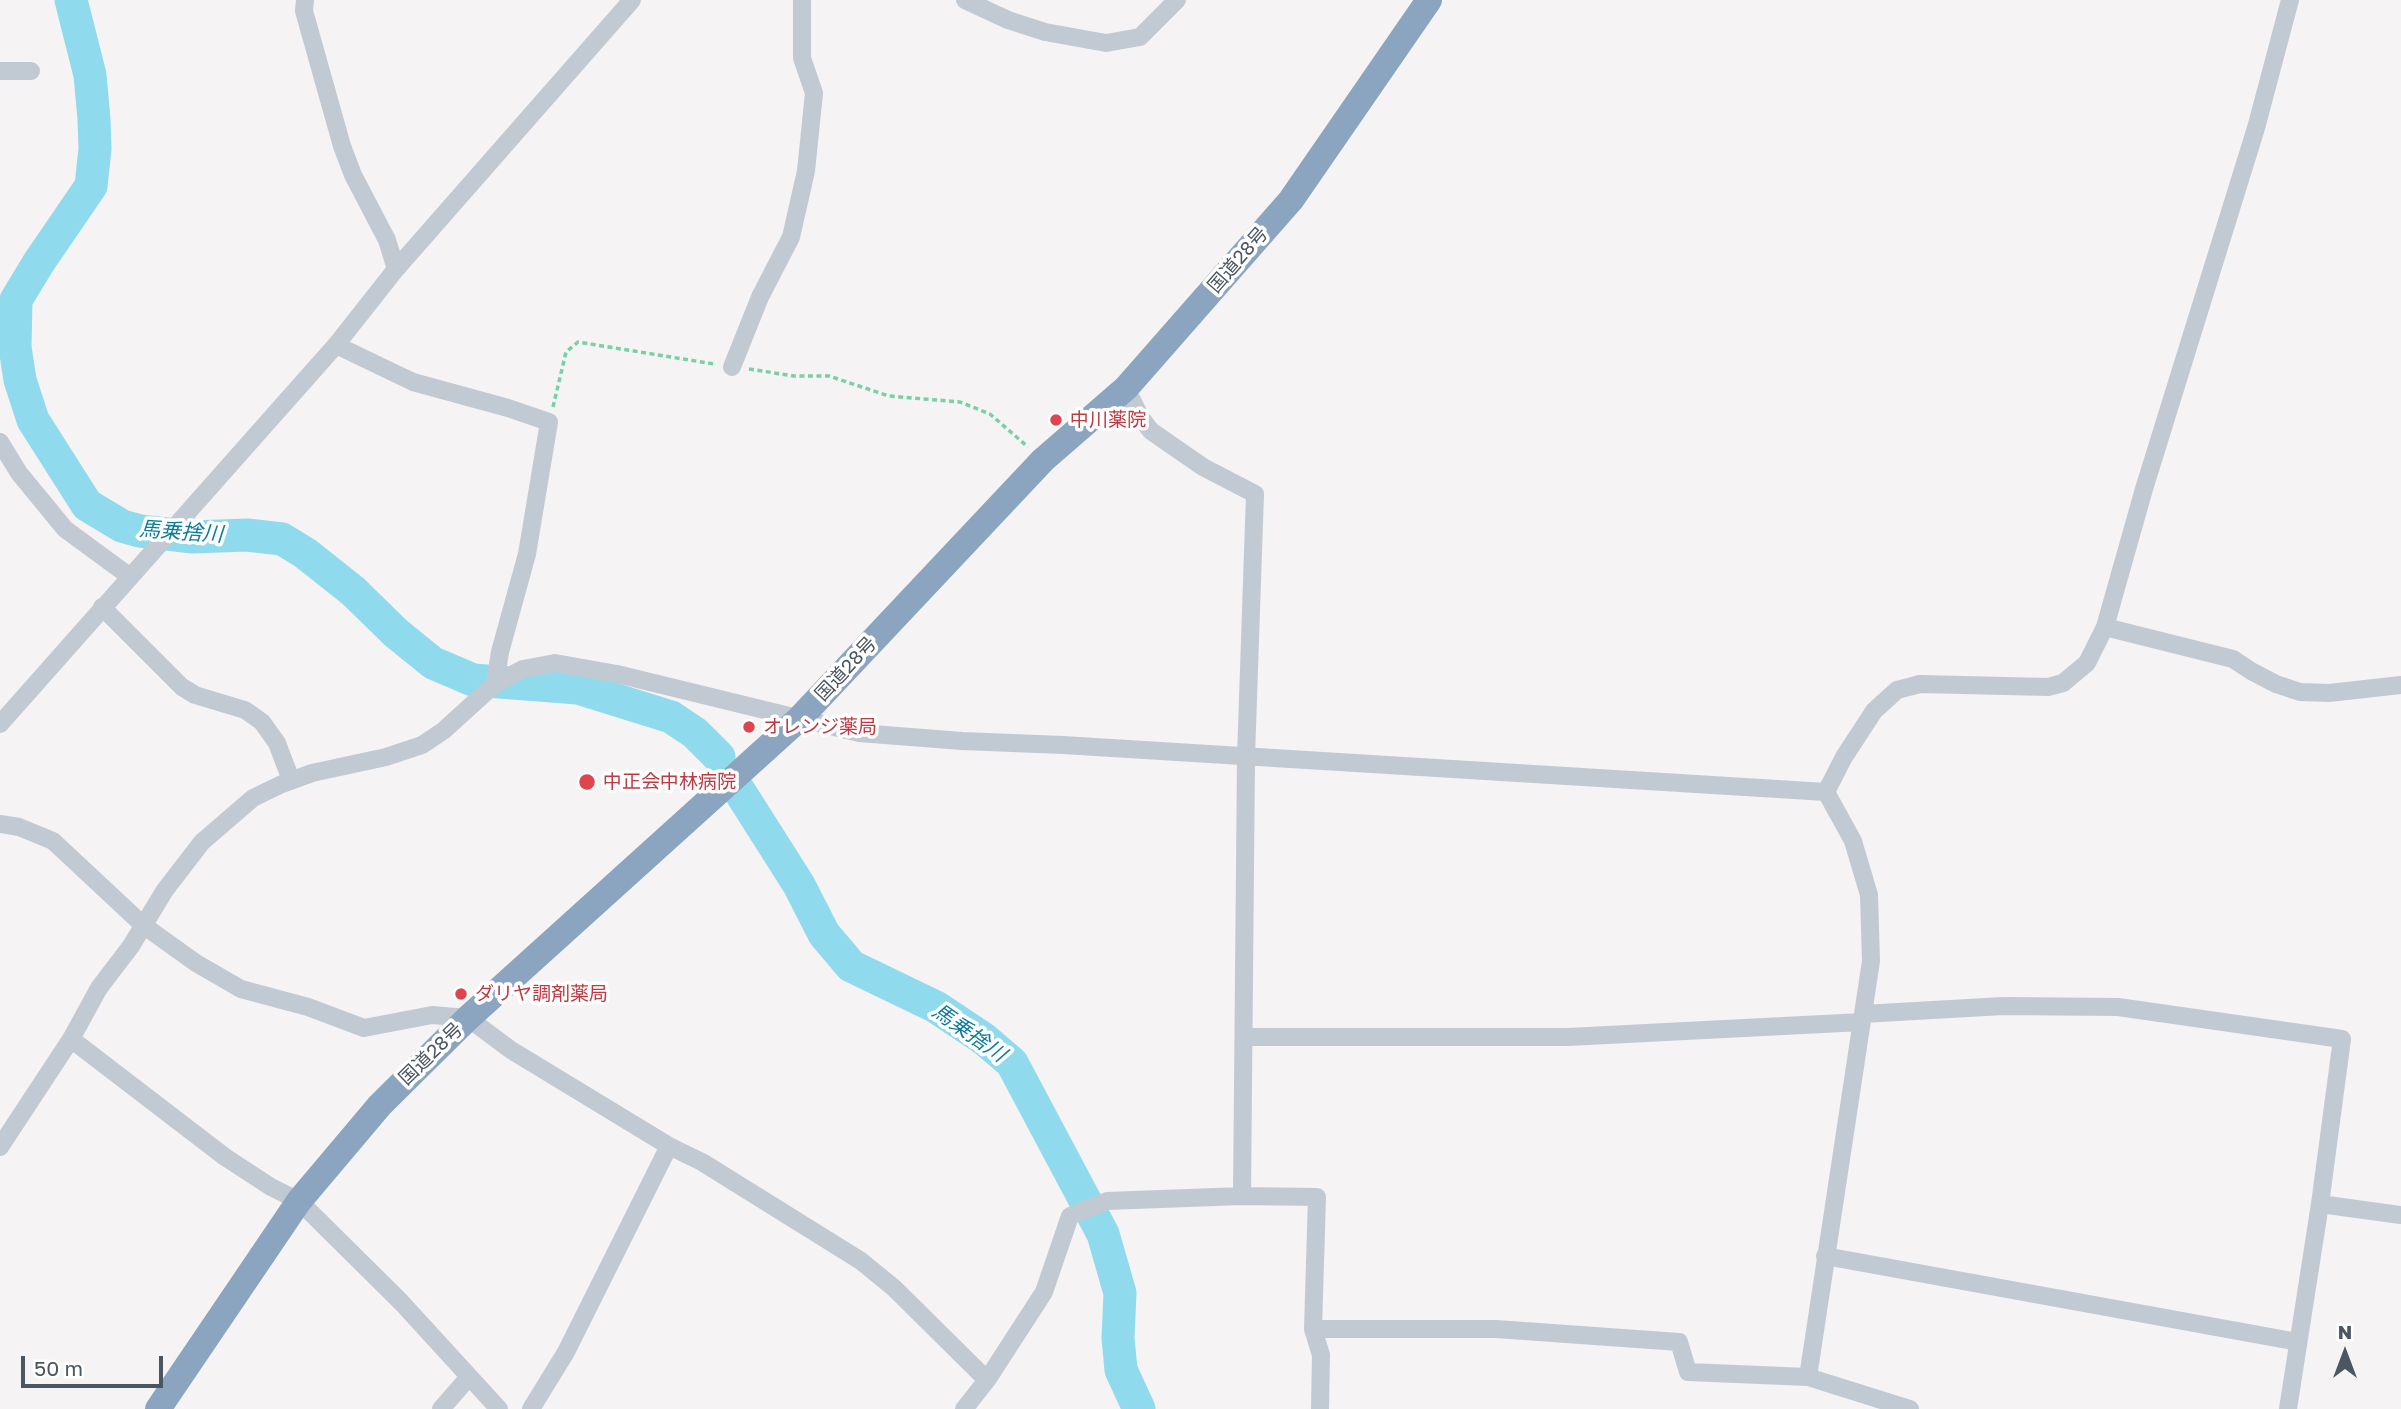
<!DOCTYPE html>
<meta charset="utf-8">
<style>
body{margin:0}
#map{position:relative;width:2401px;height:1409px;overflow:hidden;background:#f5f3f3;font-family:"Golos Text",sans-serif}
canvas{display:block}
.north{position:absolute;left:2310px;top:1318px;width:70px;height:70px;-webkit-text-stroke:5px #fff;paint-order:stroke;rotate:0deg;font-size:19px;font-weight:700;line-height:28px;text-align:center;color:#4a5661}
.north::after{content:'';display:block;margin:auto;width:24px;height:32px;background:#4a5661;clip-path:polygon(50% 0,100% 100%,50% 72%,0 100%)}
.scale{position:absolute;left:21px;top:1356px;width:142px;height:32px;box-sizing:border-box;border:4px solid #4a5661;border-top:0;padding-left:9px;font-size:21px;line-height:24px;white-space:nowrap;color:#4a5661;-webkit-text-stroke:5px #fff;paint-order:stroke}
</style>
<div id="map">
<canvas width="2401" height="1409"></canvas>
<div class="north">N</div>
<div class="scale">50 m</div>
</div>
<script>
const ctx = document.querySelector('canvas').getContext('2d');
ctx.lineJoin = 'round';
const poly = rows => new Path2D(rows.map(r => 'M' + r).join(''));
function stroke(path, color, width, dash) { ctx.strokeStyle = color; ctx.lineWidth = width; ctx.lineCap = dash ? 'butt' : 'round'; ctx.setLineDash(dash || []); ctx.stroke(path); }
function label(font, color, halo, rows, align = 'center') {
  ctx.font = font + ' "Golos Text","Noto Sans JP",sans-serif'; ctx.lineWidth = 7; ctx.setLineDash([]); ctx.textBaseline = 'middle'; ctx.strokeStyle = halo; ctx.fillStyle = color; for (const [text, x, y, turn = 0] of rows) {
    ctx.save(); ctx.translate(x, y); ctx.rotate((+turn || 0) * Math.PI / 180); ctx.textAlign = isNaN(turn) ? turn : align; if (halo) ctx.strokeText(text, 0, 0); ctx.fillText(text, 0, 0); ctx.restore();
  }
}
const river = poly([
 [71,0,90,75,94,119,95,149,91,186,39,262,16,300,15,347,20,380,33,420,87,505,122,526,140,531,193,537,247,535,282,539,305,553,353,591,396,633,433,663,473,680,578,688,671,717,695,733,719,757],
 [740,792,799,885,824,934,851,966,936,1007,984,1039,1012,1063,1103,1234,1120,1293,1118,1338,1121,1370,1139,1409]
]);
const path = poly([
 [749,369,794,376,829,376,889,396,960,402,990,414,1028,447],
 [553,407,566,352,578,342,714,364]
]);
const minor = poly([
 [305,0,304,11,342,146,353,175,387,240,396,269],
 [965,0,1008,20,1045,32,1106,43,1140,37,1177,0],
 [0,71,31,71],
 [336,345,413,382,508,408,549,422,527,554,500,652,495,684],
 [732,367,760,297,791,237,806,171,814,93,802,58,802,0],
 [1126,388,1141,418,1151,431,1203,467,1255,494,1246,757,1242,1196],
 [0,442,19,473,65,529,129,576],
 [102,607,182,687,195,695,245,710,262,722,277,743,291,780],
 [2105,627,2233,659,2251,671,2276,684,2300,692,2329,693,2401,685],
 [0,724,336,345,396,269,632,0],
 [1826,792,1844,757,1874,711,1897,690,1920,684,2048,687,2063,683,2087,663,2105,627,2144,489,2256,128,2290,0],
 [0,824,19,827,53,841,143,925,196,963,241,989,308,1007,364,1028,432,1015,468,1018,511,1050,669,1146,702,1162,861,1261,894,1288,987,1380],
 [1863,1014,2003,1006,2118,1007,2342,1039,2320,1204,2401,1215],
 [1244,1037,1568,1037,1862,1022],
 [71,1039,225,1157,271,1187,299,1201,401,1302,499,1409],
 [0,1147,71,1039,99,988,131,946,165,890,202,842,253,798,282,784,312,773,386,757,422,745,443,731,495,684,523,669,555,663,617,674,859,733,962,741,1063,745,1826,792],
 [1825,1256,2298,1342],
 [1313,1329,1496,1329,1679,1342,1688,1372,1808,1377,1910,1409],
 [1808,1377,1871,961,1869,895,1853,841,1826,792],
 [441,1409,469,1377],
 [531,1409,566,1352,669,1146],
 [964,1409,987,1380,1044,1292,1070,1216,1107,1201,1242,1196,1317,1197,1313,1329,1321,1355,1320,1409],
 [2288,1409,2320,1204]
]);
const highway = poly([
 [158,1409,299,1201,380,1105,468,1018,799,719,1043,460,1126,388,1291,200,1429,0]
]);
const markers = [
 [1056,420,7,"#e0444e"],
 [749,727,7,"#e0444e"],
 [587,782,9,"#e0444e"],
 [461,994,7,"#e0444e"]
];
const streetNames = [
 ["国道28号",1238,260,-49],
 ["国道28号",846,669,-47],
 ["国道28号",431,1054,-44]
];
const healthNames = [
 ["中川薬院",1070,420],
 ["オレンジ薬局",763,727],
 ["中正会中林病院",603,782],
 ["ダリヤ調剤薬局",475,994]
];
const waterNames = [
 ["馬乗捨川",181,532,4],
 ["馬乗捨川",969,1033,35]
];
stroke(river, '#90daee', 33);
stroke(path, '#7ad0a6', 3.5, [5, 3.5]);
stroke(minor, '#c1cad2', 18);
stroke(highway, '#8ba5c1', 26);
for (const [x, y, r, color] of markers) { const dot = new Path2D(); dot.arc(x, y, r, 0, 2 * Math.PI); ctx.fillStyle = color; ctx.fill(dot); stroke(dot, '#fff', 2.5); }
label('19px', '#4a5661', '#fff', streetNames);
label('19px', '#be3a42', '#fff', healthNames, 'left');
label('italic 21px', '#0c7c9b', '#fff', waterNames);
</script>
